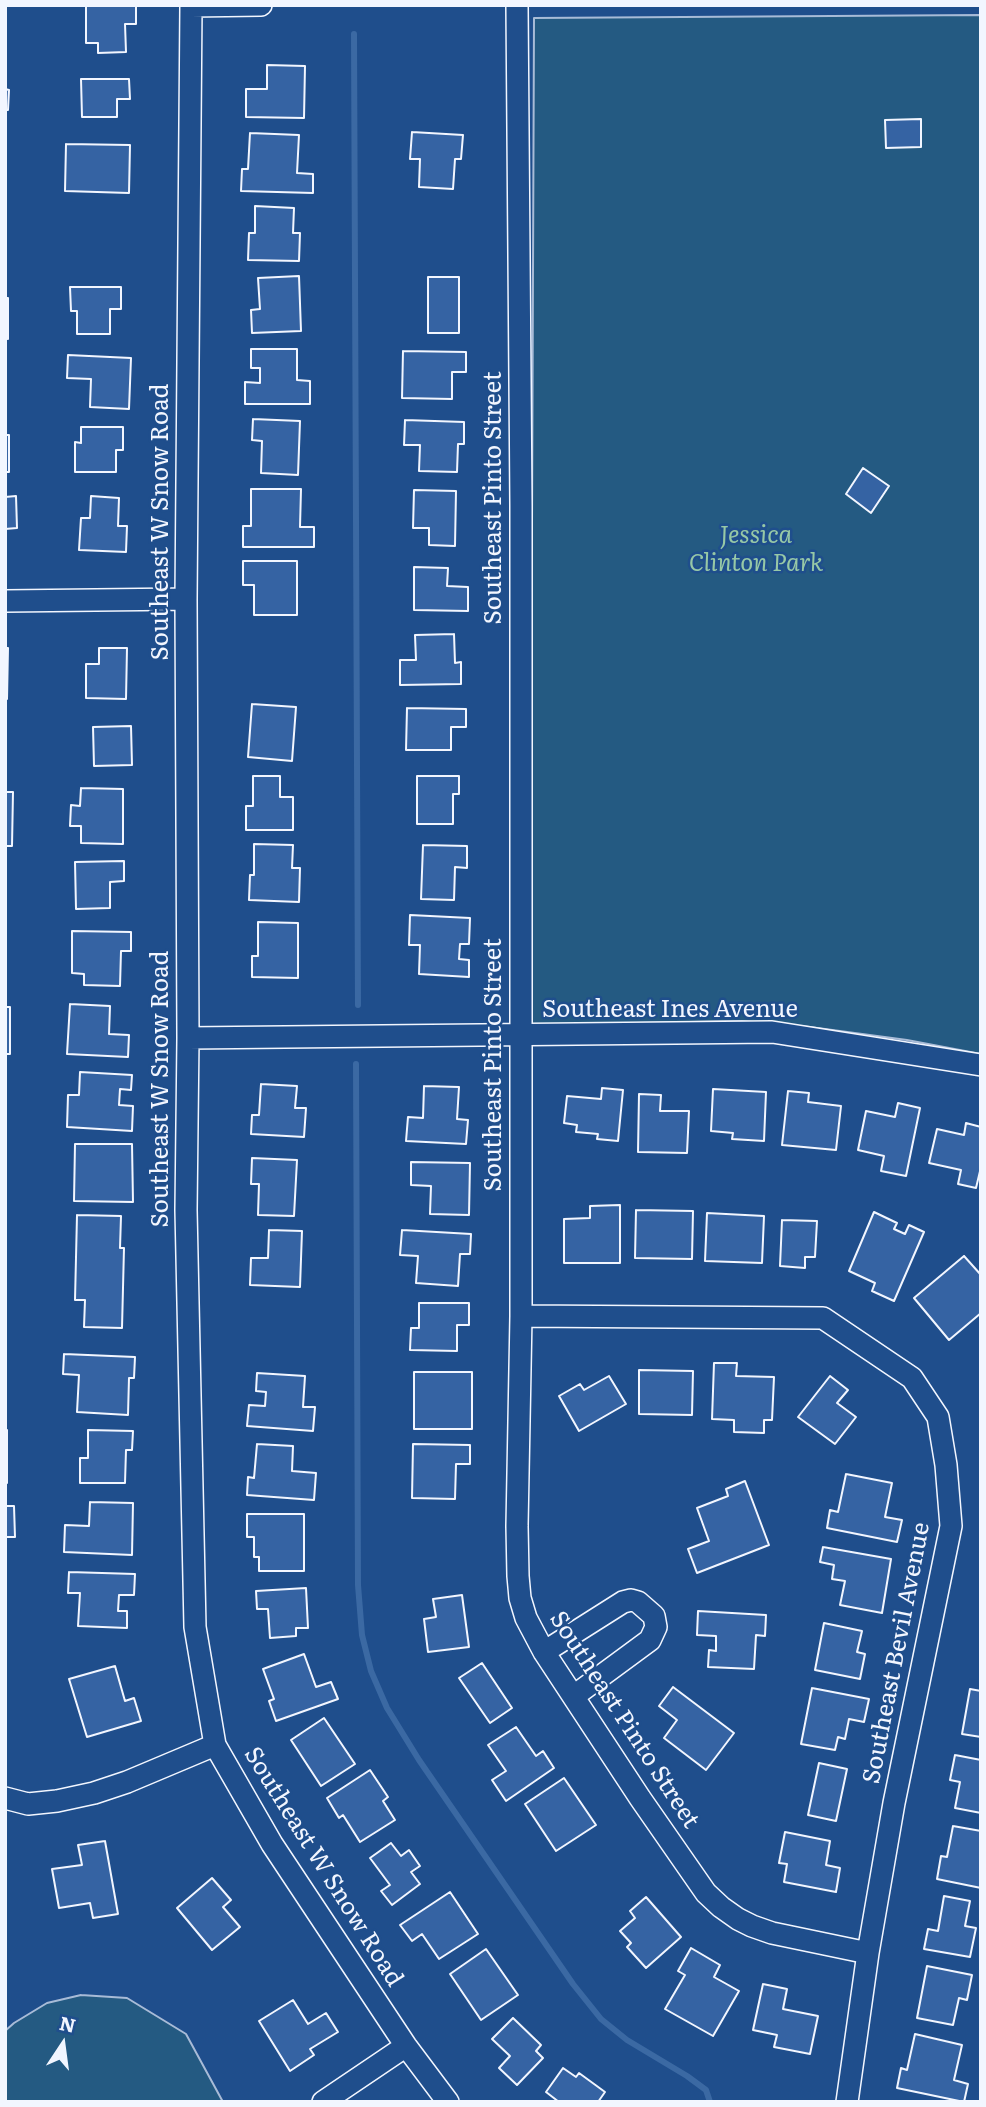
<!DOCTYPE html>
<style>
body{margin:0}
#map{position:relative;width:986px;height:2107px;overflow:hidden;background:#1f4e8c;font-family:Literata,serif}
canvas{display:block}
.frame{position:absolute;inset:0;border:7px solid #f2f6ff;pointer-events:none}
.north{position:absolute;left:28px;top:2009px;width:70px;height:70px;-webkit-text-stroke:5px #1f4e8c;paint-order:stroke;rotate:13deg;font-size:19px;font-weight:700;line-height:28px;text-align:center;color:#f2f6ff}
.north::after{content:'';display:block;margin:auto;width:24px;height:32px;background:#f2f6ff;clip-path:polygon(50% 0,100% 100%,50% 72%,0 100%)}
</style>
<div id="map">
<canvas width="986" height="2107"></canvas>
<div class="frame"></div>
<div class="north">N</div>
</div>
<script>
const ctx = document.querySelector('canvas').getContext('2d');
ctx.lineJoin = 'round';
function fill(path, color) { ctx.fillStyle = color; ctx.fill(path, 'evenodd'); }
const poly = rows => new Path2D(rows.map(r => 'M' + r).join(''));
function stroke(path, color, width, dash) { ctx.strokeStyle = color; ctx.lineWidth = width; ctx.lineCap = dash ? 'butt' : 'round'; ctx.setLineDash(dash || []); ctx.stroke(path); }
function label(font, color, halo, rows, align = 'center') {
  ctx.font = font + ' Literata,serif'; ctx.lineWidth = 5; ctx.setLineDash([]); ctx.textBaseline = 'middle'; ctx.strokeStyle = halo; ctx.fillStyle = color; for (const [text, x, y, turn = 0] of rows) {
    ctx.save(); ctx.translate(x, y); ctx.rotate((+turn || 0) * Math.PI / 180); ctx.textAlign = isNaN(turn) ? turn : align; if (halo) ctx.strokeText(text, 0, 0); ctx.fillText(text, 0, 0); ctx.restore();
  }
}
const green = poly([
 [981,15,981,1054,907,1040,810,1027,742,1021,530,1025,534,18,981,15],
 [81,1995,127,1998,186,2034,223,2102,5,2102,5,2031,14,2023,47,2003,81,1995]
]);
const stream = poly([
 [354,34,358,1005],
 [356,1064,358,1585,362,1635,371,1671,387,1708,419,1760,573,1984,601,2019,627,2040,687,2076,706,2090,710,2102]
]);
const building = poly([
 [86,5,136,5,136,24,125,24,126,52,98,53,98,43,86,43,86,5],
 [267,65,305,66,304,118,246,117,246,89,267,89,267,65],
 [81,79,129,79,130,99,117,99,117,117,82,117,81,79],
 [5,89,9,90,8,110,5,110,5,89],
 [921,119,921,147,886,148,885,120,921,119],
 [412,132,463,135,461,159,455,159,453,189,419,187,420,159,410,159,412,132],
 [250,133,299,135,297,173,313,174,313,193,241,191,242,169,248,169,250,133],
 [66,144,130,145,129,193,65,191,66,144],
 [255,206,294,208,293,233,300,233,299,261,248,260,249,233,255,233,255,206],
 [299,276,301,331,252,333,251,310,260,309,258,278,299,276],
 [428,277,459,277,459,333,428,333,428,277],
 [70,287,121,287,121,309,110,309,110,334,77,334,77,311,71,311,70,287],
 [5,298,8,298,8,339,5,338,5,298],
 [251,349,297,349,297,380,310,381,310,404,245,404,245,382,260,383,260,368,251,368,251,349],
 [403,351,466,352,466,372,452,372,452,399,402,398,403,351],
 [68,355,131,358,129,409,90,407,91,379,67,378,68,355],
 [253,419,300,421,298,475,261,473,262,441,252,440,253,419],
 [405,420,464,422,464,444,458,444,457,472,419,471,420,445,404,445,405,420],
 [81,427,123,427,123,450,116,450,116,472,75,472,75,442,81,443,81,427],
 [5,435,9,435,9,472,5,472,5,435],
 [863,468,889,486,871,513,846,494,863,468],
 [251,489,301,489,300,527,314,527,314,547,243,547,243,526,251,526,251,489],
 [414,490,456,491,455,546,429,545,429,528,413,528,414,490],
 [16,496,17,528,5,529,5,497,16,496],
 [91,496,119,498,118,526,127,526,126,552,79,550,81,518,90,518,91,496],
 [243,561,297,561,297,615,254,615,254,585,243,585,243,561],
 [414,567,448,568,447,586,468,587,468,611,414,610,414,567],
 [454,634,455,663,461,662,461,684,400,685,400,660,416,660,415,635,454,634],
 [5,648,8,648,7,699,5,699,5,648],
 [99,648,127,648,126,699,86,698,86,664,99,664,99,648],
 [252,704,296,707,292,761,248,757,252,704],
 [407,708,466,709,466,727,451,727,451,750,406,750,407,708],
 [131,726,132,765,94,766,93,727,131,726],
 [253,776,280,776,280,797,293,797,293,830,246,830,246,806,253,806,253,776],
 [417,776,459,776,459,794,453,794,453,824,417,824,417,776],
 [81,788,123,789,123,844,81,843,81,826,70,826,71,805,80,806,81,788],
 [5,792,13,792,12,846,5,846,5,792],
 [254,844,293,845,292,868,300,868,299,902,249,900,250,875,254,875,254,844],
 [423,845,467,846,467,868,455,867,454,900,421,899,423,845],
 [124,861,124,881,110,882,110,908,76,909,75,862,124,861],
 [410,915,470,918,469,944,460,944,459,959,469,960,469,977,419,974,420,945,409,945,410,915],
 [258,922,298,923,298,978,252,977,252,956,258,956,258,922],
 [72,931,131,932,131,951,121,951,120,986,84,985,84,974,72,973,72,931],
 [70,1004,110,1006,109,1034,129,1035,128,1057,67,1054,70,1004],
 [5,1007,10,1007,10,1054,5,1054,5,1007],
 [80,1072,132,1075,131,1090,120,1089,119,1105,133,1106,132,1131,67,1127,68,1095,79,1095,80,1072],
 [261,1084,297,1086,295,1108,306,1108,304,1137,251,1134,252,1115,259,1115,261,1084],
 [424,1086,459,1087,457,1119,468,1120,466,1144,406,1141,408,1117,423,1118,424,1086],
 [602,1088,623,1090,618,1141,597,1139,598,1134,576,1132,577,1125,564,1123,567,1096,601,1099,602,1088],
 [713,1089,766,1092,764,1141,732,1139,733,1133,711,1131,713,1089],
 [788,1091,809,1093,808,1102,841,1106,836,1150,782,1145,788,1091],
 [639,1094,661,1095,660,1111,689,1111,687,1153,638,1152,639,1094],
 [898,1103,920,1108,906,1176,881,1171,884,1156,858,1150,866,1111,895,1117,898,1103],
 [966,1123,981,1127,981,1167,976,1188,958,1184,961,1170,929,1163,937,1129,964,1135,966,1123],
 [75,1144,132,1144,133,1202,74,1201,75,1144],
 [252,1158,297,1160,294,1216,258,1215,259,1184,251,1184,252,1158],
 [411,1162,470,1163,469,1215,430,1214,431,1186,411,1185,411,1162],
 [620,1205,620,1263,564,1263,564,1219,590,1218,590,1206,620,1205],
 [636,1210,693,1211,692,1259,635,1258,636,1210],
 [874,1212,897,1223,894,1229,905,1234,909,1225,924,1232,894,1301,872,1291,875,1283,849,1271,874,1212],
 [707,1213,764,1216,762,1263,705,1261,707,1213],
 [77,1215,121,1216,120,1248,124,1248,122,1328,84,1327,85,1300,75,1300,77,1215],
 [782,1220,817,1221,815,1257,805,1257,805,1268,780,1266,782,1220],
 [269,1230,302,1231,300,1287,250,1285,251,1258,268,1258,269,1230],
 [402,1230,471,1234,470,1254,460,1254,458,1286,416,1283,418,1256,400,1255,402,1230],
 [964,1256,981,1275,981,1313,949,1340,914,1298,964,1256],
 [419,1303,469,1303,469,1325,457,1325,457,1351,410,1350,411,1328,419,1328,419,1303],
 [64,1354,135,1357,134,1378,129,1378,128,1415,77,1412,79,1375,63,1374,64,1354],
 [714,1363,737,1363,736,1376,774,1377,772,1420,764,1420,764,1433,734,1432,734,1420,712,1419,714,1363],
 [639,1370,693,1371,692,1415,639,1414,639,1370],
 [414,1372,472,1372,472,1429,414,1429,414,1372],
 [257,1373,305,1376,303,1407,315,1407,313,1431,247,1426,249,1405,265,1406,266,1392,256,1391,257,1373],
 [609,1376,626,1404,579,1431,559,1396,580,1384,584,1390,609,1376],
 [830,1376,848,1390,837,1403,856,1417,835,1444,798,1417,830,1376],
 [5,1430,7,1430,7,1483,5,1483,5,1430],
 [88,1430,133,1431,132,1450,126,1450,125,1483,80,1483,80,1458,88,1458,88,1430],
 [257,1444,293,1446,292,1471,316,1473,314,1500,247,1495,248,1477,254,1478,257,1444],
 [413,1444,470,1445,470,1464,456,1464,455,1499,412,1498,413,1444],
 [846,1474,892,1483,885,1517,902,1520,897,1542,827,1528,830,1510,838,1512,846,1474],
 [745,1481,769,1545,697,1573,688,1549,709,1541,697,1508,728,1496,726,1489,745,1481],
 [90,1502,133,1503,132,1555,64,1552,65,1525,89,1526,90,1502],
 [5,1506,14,1506,15,1537,5,1537,5,1506],
 [247,1514,304,1514,304,1571,259,1571,259,1557,254,1557,254,1537,247,1537,247,1514],
 [823,1547,891,1559,882,1613,840,1605,845,1581,832,1579,834,1565,820,1562,823,1547],
 [69,1572,135,1574,134,1595,119,1595,118,1611,127,1611,127,1628,78,1626,80,1593,68,1593,69,1572],
 [306,1588,308,1628,296,1628,296,1636,270,1638,268,1609,257,1609,256,1591,306,1588],
 [462,1595,469,1647,428,1652,424,1619,436,1617,433,1599,462,1595],
 [698,1611,766,1615,765,1636,756,1635,754,1669,708,1667,709,1650,716,1651,716,1636,697,1635,698,1611],
 [824,1623,862,1631,857,1652,865,1654,860,1679,815,1670,824,1623],
 [304,1654,316,1687,331,1682,338,1699,276,1721,269,1701,274,1699,263,1669,304,1654],
 [482,1663,512,1708,490,1723,459,1678,482,1663],
 [115,1666,125,1701,134,1698,141,1721,87,1737,69,1679,115,1666],
 [673,1687,734,1733,706,1770,664,1738,677,1720,659,1706,673,1687],
 [812,1688,869,1699,864,1722,849,1719,845,1739,838,1737,835,1750,801,1744,812,1688],
 [970,1689,981,1691,981,1737,962,1734,970,1689],
 [324,1718,355,1764,321,1786,291,1740,324,1718],
 [516,1727,536,1756,543,1751,554,1768,506,1801,492,1780,506,1771,488,1745,516,1727],
 [955,1755,981,1760,981,1813,955,1808,960,1782,950,1780,955,1755],
 [819,1763,847,1769,836,1821,808,1815,819,1763],
 [370,1770,388,1797,383,1801,395,1820,360,1842,343,1815,339,1818,327,1798,370,1770],
 [564,1778,596,1825,556,1851,525,1804,564,1778],
 [953,1826,981,1831,981,1888,937,1879,941,1856,947,1857,953,1826],
 [785,1832,830,1841,826,1865,840,1868,836,1892,784,1882,787,1864,779,1863,785,1832],
 [105,1841,118,1914,93,1918,90,1903,59,1908,52,1869,82,1865,78,1845,105,1841],
 [391,1843,401,1856,409,1850,420,1866,411,1872,420,1884,392,1905,381,1891,390,1885,370,1858,391,1843],
 [212,1878,231,1900,223,1907,240,1927,212,1950,177,1908,212,1878],
 [450,1892,478,1934,439,1959,422,1934,412,1941,400,1925,450,1892],
 [944,1896,970,1901,965,1926,976,1928,970,1957,924,1949,928,1929,938,1931,944,1896],
 [646,1897,681,1937,646,1968,627,1947,631,1943,620,1931,635,1918,630,1911,646,1897],
 [691,1948,720,1965,714,1977,739,1991,713,2036,665,2009,685,1975,678,1971,691,1948],
 [486,1949,518,1995,481,2020,450,1974,486,1949],
 [927,1966,972,1975,967,2000,959,1998,953,2025,917,2018,927,1966],
 [763,1984,787,1989,783,2009,818,2016,810,2054,774,2047,777,2035,753,2030,763,1984],
 [293,2000,308,2024,326,2013,338,2032,310,2049,314,2055,290,2071,259,2021,293,2000],
 [513,2018,541,2045,536,2051,543,2058,517,2085,499,2068,510,2056,492,2039,513,2018],
 [915,2034,962,2045,954,2080,968,2084,964,2102,897,2088,901,2068,907,2070,915,2034],
 [563,2068,576,2077,579,2073,605,2092,598,2102,559,2102,546,2092,563,2068]
]);
const minor = poly([
 [191,5,186,599,188,1038,186,1210,195,1627,215,1745,272,1844,406,2046,448,2102],
 [517,5,521,506,521,1316,517,1526,518,1576,520,1598,526,1618,544,1652,640,1798,706,1893,721,1907,738,1919,752,1926,772,1933,868,1953],
 [191,6,261,5],
 [5,601,186,599],
 [188,1038,772,1032,981,1065],
 [521,1316,823,1318,912,1378,938,1417,946,1465,951,1526,894,1803,868,1953,847,2102],
 [544,1652,623,1602,631,1600,638,1602,654,1616,656,1627,650,1640,574,1696],
 [5,1798,28,1804,57,1801,94,1793,127,1782,215,1745],
 [323,2102,406,2046]
]);
const streetNames = [
 ["Southeast Pinto Street",494,498,-90],
 ["Southeast W Snow Road",161,522,-90],
 ["Southeast Ines Avenue",670,1010],
 ["Southeast Pinto Street",494,1065,-90],
 ["Southeast W Snow Road",161,1089,-90],
 ["Southeast Bevil Avenue",897,1653,-79],
 ["Southeast Pinto Street",624,1720,57],
 ["Southeast W Snow Road",323,1867,58]
];
const parkNames = [
 ["Jessica",756,536],
 ["Clinton Park",756,564]
];
fill(green, '#245a82');
stroke(green, '#a8bbd7', 2);
stroke(stream, '#3b69a3', 6);
fill(building, '#3563a3');
stroke(building, '#f2f6ff', 2);
stroke(minor, '#f2f6ff', 24);
stroke(minor, '#1f4e8c', 21);
label('24px', '#f2f6ff', '#1f4e8c', streetNames);
label('italic 24px', '#97c8a6', '#1f4e8c', parkNames);
</script>
